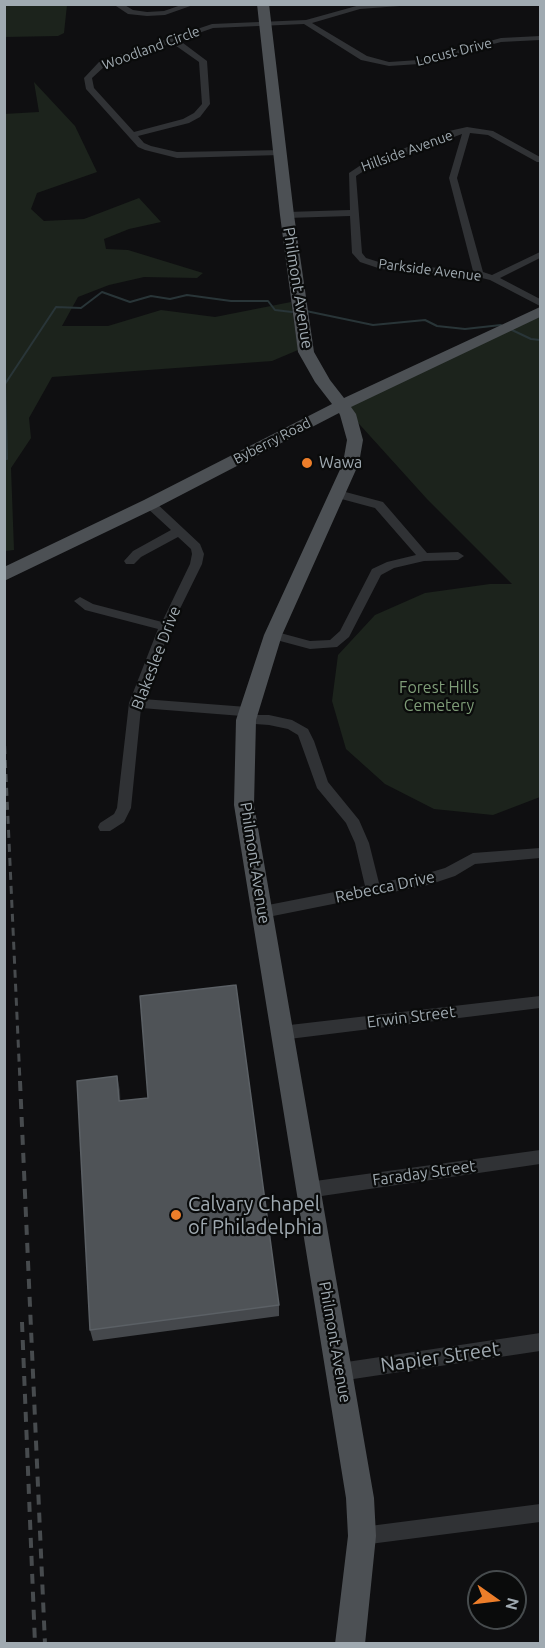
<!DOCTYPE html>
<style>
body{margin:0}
#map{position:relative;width:545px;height:1648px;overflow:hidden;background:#0f0f11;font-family:Ubuntu,sans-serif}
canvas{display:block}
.frame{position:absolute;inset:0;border:6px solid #a0aab1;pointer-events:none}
.north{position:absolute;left:467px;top:1570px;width:60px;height:60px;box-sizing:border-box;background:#0a0b0b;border:2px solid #464b4d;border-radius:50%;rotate:104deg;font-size:16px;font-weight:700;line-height:24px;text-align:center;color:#a0aab1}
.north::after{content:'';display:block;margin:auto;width:21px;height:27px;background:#ed7e2a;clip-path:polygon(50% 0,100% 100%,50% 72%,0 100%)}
</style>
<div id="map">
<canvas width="545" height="1648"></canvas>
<div class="frame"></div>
<div class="north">N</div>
</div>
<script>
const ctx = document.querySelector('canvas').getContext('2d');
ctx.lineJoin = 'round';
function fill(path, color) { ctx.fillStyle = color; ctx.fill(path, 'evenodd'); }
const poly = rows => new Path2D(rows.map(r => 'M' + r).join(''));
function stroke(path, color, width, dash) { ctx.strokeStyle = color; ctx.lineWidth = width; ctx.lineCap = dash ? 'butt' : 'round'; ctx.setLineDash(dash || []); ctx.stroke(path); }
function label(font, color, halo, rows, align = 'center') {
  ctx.font = font + ' Ubuntu,sans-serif'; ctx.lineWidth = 4.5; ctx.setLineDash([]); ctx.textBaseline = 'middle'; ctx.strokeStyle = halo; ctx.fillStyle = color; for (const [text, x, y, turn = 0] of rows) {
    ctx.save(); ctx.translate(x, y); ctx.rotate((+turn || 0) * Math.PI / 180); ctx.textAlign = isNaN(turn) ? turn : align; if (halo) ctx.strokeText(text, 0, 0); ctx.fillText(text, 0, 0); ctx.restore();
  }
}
const green = poly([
 [4,5,67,5,64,33,58,36,5,37],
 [34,82,75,126,97,172,37,193,31,209,44,221,84,219,139,198,161,222,129,229,104,239,106,249,128,250,203,273,197,278,144,277,109,285,78,297,62,326,108,326,161,310,215,317,291,302,298,350,272,361,52,377,29,418,31,438,11,468,14,550,5,551,4,114,39,112],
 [540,309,540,797,493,815,434,809,385,784,346,749,332,701,338,655,375,615,425,593,490,584,512,584,427,499,342,405]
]);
const stream = poly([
 [306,311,373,325,425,320,437,326,465,329,501,325],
 [512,330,531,339,540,340],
 [4,459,7,459,5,384,56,307,81,308,102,292,130,302,151,296,170,299,187,295,231,301,268,301,275,310,292,312]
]);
const minor = poly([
 [113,4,123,4,133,10,147,12,164,11,184,4,196,4,165,15,147,16,128,14,113,4],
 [426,4,360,9,312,23,367,56,389,62,419,60,501,38,540,36,540,40,501,42,419,64,389,66,361,60,304,24,213,28,179,40,207,61,210,104,200,117,189,123,138,136,144,143,151,146,177,152,283,150,283,154,280,155,177,158,145,150,138,147,86,89,84,78,99,62,212,24,306,20,360,5,426,4],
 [172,43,199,62,202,104,194,113,183,119,134,132,94,88,92,78,105,66,172,43],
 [467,127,493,131,540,157,540,162,537,162,488,135,470,133,457,178,483,272,492,275,540,252,540,258,500,278,540,299,540,306,490,280,478,277,381,269,360,262,352,253,350,216,287,218,282,215,287,212,350,210,349,173,361,165,449,131,467,127],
 [462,134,449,178,473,271,382,263,366,258,362,253,356,176,367,169,462,134],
 [338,490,383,502,427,553,458,552,464,556,458,560,424,561,394,568,381,575,349,637,337,647,310,649,269,638,267,635,269,632,273,631,310,641,330,640,340,631,372,569,387,562,416,555,375,508,334,497,332,494,338,490],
 [150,500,154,501,200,544,204,554,202,564,171,627,143,699,247,707,251,709,253,712,252,715,269,715,292,720,308,729,314,741,328,782,359,820,369,843,379,883,428,873,445,868,473,853,540,848,540,858,475,864,455,876,428,885,263,918,258,916,256,912,258,908,263,906,365,886,355,843,346,823,317,788,298,735,288,729,269,725,241,723,240,720,242,716,141,708,131,808,124,822,110,831,100,831,98,827,100,823,114,814,117,808,129,703,158,629,85,610,74,601,80,597,93,604,162,622,190,564,192,554,191,549,178,537,141,557,134,564,126,564,124,561,133,551,171,530,146,507,146,501,150,500],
 [540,996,540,1008,281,1040,276,1038,273,1033,276,1028,281,1026,540,996],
 [540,1150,540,1164,308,1198,302,1195,300,1190,302,1185,308,1182,540,1150],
 [540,1333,540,1351,340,1381,334,1378,331,1372,334,1366,340,1363,540,1333],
 [540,1504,540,1522,362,1545,355,1543,353,1536,355,1529,362,1527,540,1504]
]);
const primary = poly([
 [257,4,269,4,294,215,314,352,330,380,344,398,540,307,540,317,351,407,356,414,363,440,359,463,282,635,256,720,254,805,374,1498,376,1536,365,1644,335,1644,348,1536,346,1498,234,805,236,720,264,635,343,463,347,440,340,415,339,413,156,508,4,581,4,567,144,500,332,404,315,382,298,352,280,215,257,4]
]);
const railFar1 = poly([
 [4,732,20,1082]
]);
const rail = poly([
 [20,1081,45,1644],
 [22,1322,35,1644]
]);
const wall = poly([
 [120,1090,120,1101,279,1305,279,1316,93,1341,90,1330]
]);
const shadedWall = poly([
 [117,1076,120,1090,121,1115,119,1101]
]);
const building = poly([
 [236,985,279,1305,90,1330,77,1081,117,1076,119,1101,148,1098,140,996,236,985]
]);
const markers = [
 [307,463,6,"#ed7e2a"],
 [176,1215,6,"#ed7e2a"]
];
const farStreetnames = [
 ["Woodland Circle",151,48,-20],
 ["Locust Drive",454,52,-14],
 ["Hillside Avenue",407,151,-20],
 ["Parkside Avenue",430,270,7],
 ["Byberry Road",272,441,-27]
];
const streetNames = [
 ["Philmont Avenue",298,288,81],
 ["Blakeslee Drive",156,658,-69],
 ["Philmont Avenue",255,863,81],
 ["Rebecca Drive",385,887,-12],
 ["Erwin Street",411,1017,-7],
 ["Faraday Street",424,1173,-8],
 ["Philmont Avenue",335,1342,80]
];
const poiNames = [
 ["Wawa",319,463]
];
const parkNames = [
 ["Forest Hills",439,688],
 ["Cemetery",439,706]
];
const nearPoinames = [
 ["Calvary Chapel",188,1204],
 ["of Philadelphia",188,1227]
];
const nearStreetnames = [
 ["Napier Street",440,1357,-8]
];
fill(green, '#1c231c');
stroke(stream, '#293538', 2);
fill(minor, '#303235');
fill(primary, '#4c5054');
stroke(railFar1, '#474b4e', 3, [8, 6]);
stroke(rail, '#474b4e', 4, [10, 8]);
fill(wall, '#45484c');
fill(shadedWall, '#2b2d30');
fill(building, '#4f5357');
stroke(building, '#5b6065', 1.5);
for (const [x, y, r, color] of markers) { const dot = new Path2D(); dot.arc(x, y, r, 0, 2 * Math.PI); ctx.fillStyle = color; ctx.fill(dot); stroke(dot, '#0a0b0b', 2); }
label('14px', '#a0aab1', '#0a0b0b', farStreetnames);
label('16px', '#a0aab1', '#0a0b0b', streetNames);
label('16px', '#a0aab1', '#0a0b0b', poiNames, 'left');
label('16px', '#7e9c77', '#0a0b0b', parkNames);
label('20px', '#a0aab1', '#0a0b0b', nearPoinames, 'left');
label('20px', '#a0aab1', '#0a0b0b', nearStreetnames);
</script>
